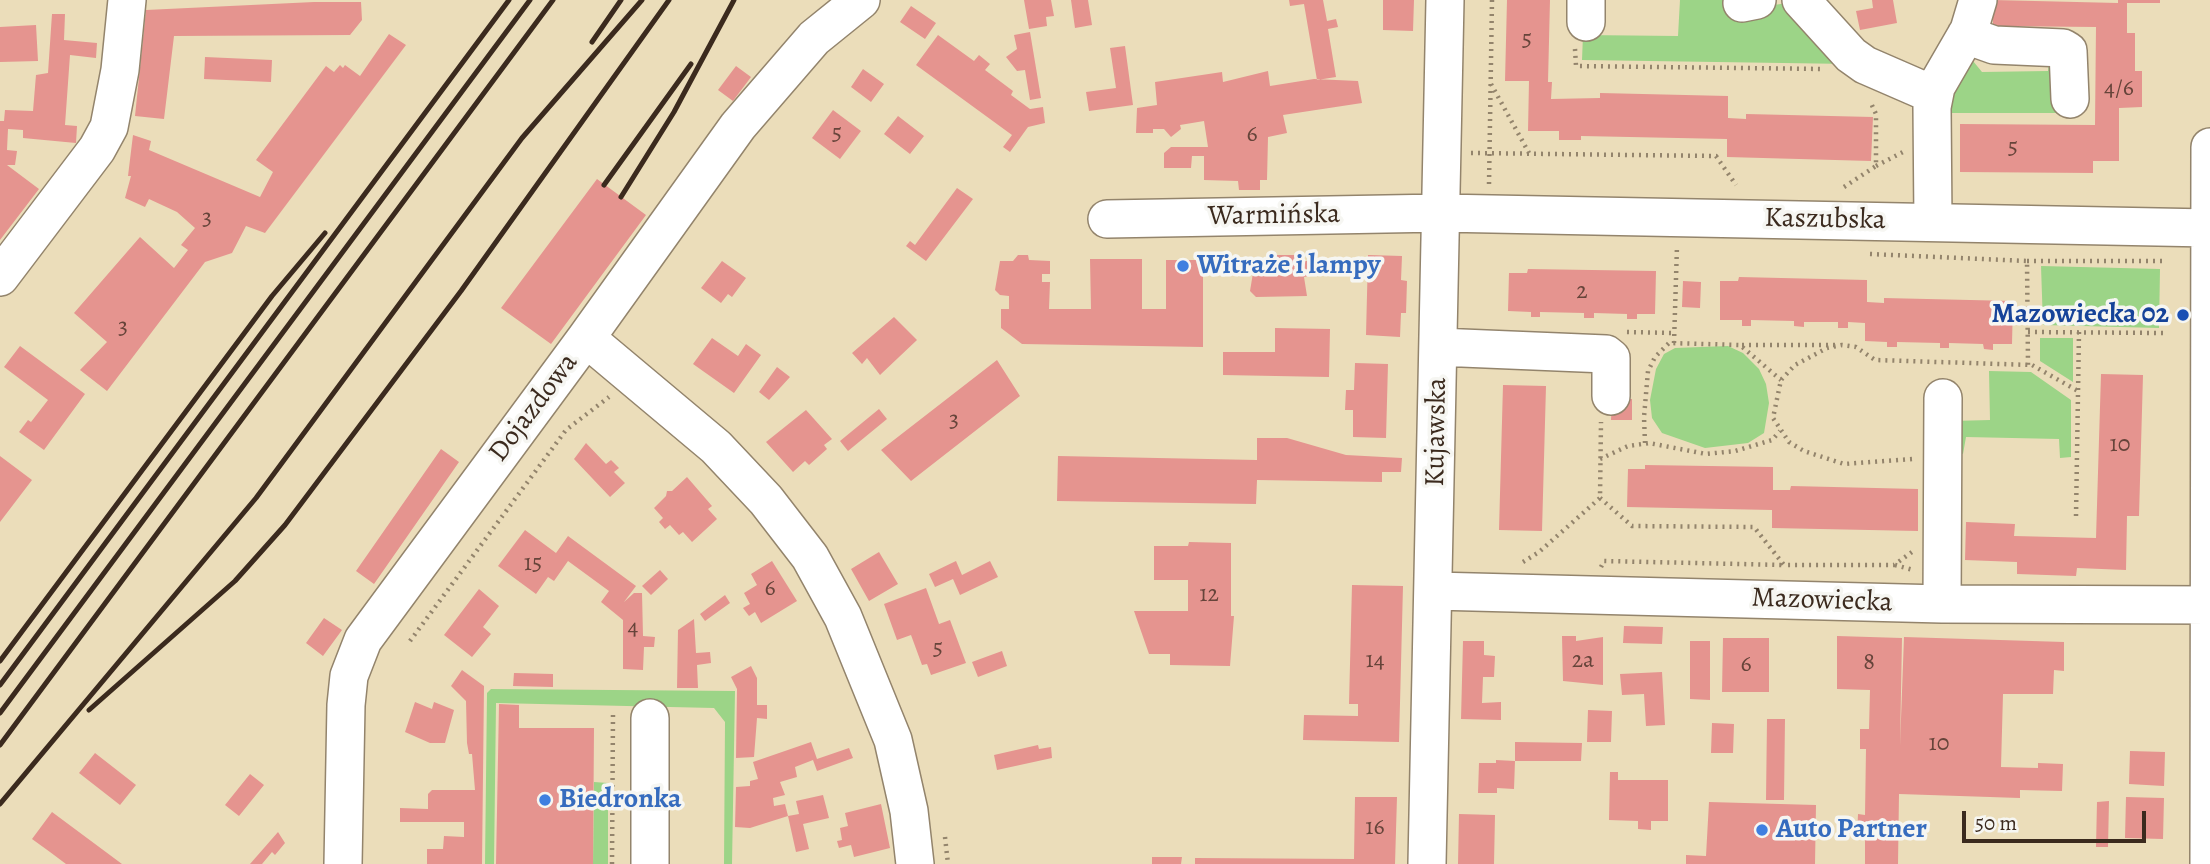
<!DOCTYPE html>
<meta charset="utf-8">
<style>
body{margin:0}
#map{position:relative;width:2210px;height:864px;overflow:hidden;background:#ebddba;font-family:Alegreya,serif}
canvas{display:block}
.scale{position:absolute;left:1962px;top:811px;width:184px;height:32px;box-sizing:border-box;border:4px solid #3b2a1e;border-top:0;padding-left:9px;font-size:21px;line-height:24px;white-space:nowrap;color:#3b2a1e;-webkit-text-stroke:5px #f6f6f2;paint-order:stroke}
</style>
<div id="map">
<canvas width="2210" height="864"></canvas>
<div class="scale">50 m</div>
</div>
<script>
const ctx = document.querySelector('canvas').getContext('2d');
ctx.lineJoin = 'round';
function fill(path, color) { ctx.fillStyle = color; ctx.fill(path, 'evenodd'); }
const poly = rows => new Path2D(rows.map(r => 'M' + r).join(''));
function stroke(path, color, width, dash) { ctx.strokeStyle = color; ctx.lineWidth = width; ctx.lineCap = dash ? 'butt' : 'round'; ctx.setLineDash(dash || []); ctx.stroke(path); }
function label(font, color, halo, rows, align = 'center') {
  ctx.font = font + ' Alegreya,serif'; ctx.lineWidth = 7; ctx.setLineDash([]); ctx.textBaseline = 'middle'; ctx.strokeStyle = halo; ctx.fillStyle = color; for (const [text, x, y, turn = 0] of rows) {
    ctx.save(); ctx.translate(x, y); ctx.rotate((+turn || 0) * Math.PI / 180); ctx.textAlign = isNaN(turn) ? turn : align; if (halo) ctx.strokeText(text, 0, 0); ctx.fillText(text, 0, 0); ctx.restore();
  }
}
const green = poly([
 [1680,0,1739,0,1741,10,1794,2,1850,64,1582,60,1583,35,1678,36],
 [2049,59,2065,113,1940,113,1961,67,1973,61,1982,72,2048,71],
 [2041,266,2160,269,2159,328,2043,325],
 [2040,338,2073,338,2073,382,2040,361],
 [1728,346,1743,353,1759,369,1766,384,1769,403,1764,433,1748,443,1705,448,1662,433,1652,418,1650,400,1656,369,1664,354,1675,348],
 [1989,371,2031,372,2071,400,2071,457,2060,458,2059,439,1966,437,1963,454,1956,451,1952,421,1990,420],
 [491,689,735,691,732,864,724,864,725,722,714,708,496,703,494,864,485,864,487,693],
 [594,782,608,783,608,864,593,864]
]);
const building = poly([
 [1024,0,1051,0,1054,16,1046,17,1047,26,1029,29],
 [1071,0,1088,0,1092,25,1075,28],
 [1289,0,1323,0,1327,21,1336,19,1338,27,1328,29,1336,77,1317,80,1304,4,1290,6],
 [1383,0,1414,0,1413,31,1383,30],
 [1507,0,1550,0,1548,82,1552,82,1551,99,1600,98,1600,93,1728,96,1728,118,1746,119,1746,114,1873,117,1871,161,1727,157,1727,139,1581,136,1581,140,1559,140,1559,131,1528,131,1529,81,1505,81],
 [1872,0,1893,0,1897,23,1860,30,1856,11,1873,8],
 [1993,0,2118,3,2118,0,2160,0,2160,3,2127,3,2127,33,2135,33,2135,71,2142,71,2142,107,2119,108,2119,161,2093,161,2093,173,1960,172,1960,124,2095,125,2096,27,1993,26],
 [314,2,361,2,362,20,350,35,174,36,164,119,135,116,146,10],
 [911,6,936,23,925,39,900,22],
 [52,14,65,14,64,40,97,43,96,58,70,55,65,125,77,126,76,143,23,138,23,130,8,129,7,150,17,151,15,165,7,165,39,189,0,240,0,121,4,121,5,110,33,111,36,75,48,73],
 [36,25,38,61,0,62,0,27],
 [1030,32,1041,98,1030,100,1025,70,1017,71,1006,57,1017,49,1014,35],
 [389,34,406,45,265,233,246,226,232,253,205,262,107,391,80,370,107,342,74,313,140,237,174,268,188,250,181,245,195,228,177,212,149,199,145,207,125,198,131,176,128,176,133,135,151,141,149,150,260,197,273,172,256,160,326,66,334,72,340,65,343,68,345,65,360,76],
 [938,35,974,61,979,55,990,64,985,70,1013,91,1011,95,1030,109,1043,107,1045,123,1028,127,1010,152,1003,147,1012,135,916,65],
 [1125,46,1133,105,1089,111,1086,92,1116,88,1110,48],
 [205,57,272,60,271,82,204,79],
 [736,66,751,77,733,101,718,90],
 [863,69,884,84,871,102,851,87],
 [1268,71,1270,86,1314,79,1358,81,1362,103,1283,115,1287,133,1268,137,1267,180,1260,180,1260,190,1239,190,1238,181,1204,180,1204,156,1192,156,1191,168,1164,168,1164,153,1171,147,1208,147,1204,121,1180,125,1181,129,1171,137,1164,129,1153,129,1153,133,1136,133,1137,108,1157,105,1155,82,1222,72,1223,82],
 [833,110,861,131,840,159,812,138],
 [898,116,924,136,910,154,884,134],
 [597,179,646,215,551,344,501,308],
 [957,188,973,199,926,261,906,246,910,241,915,245],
 [1018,255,1028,255,1029,260,1050,261,1050,274,1042,274,1042,282,1050,282,1049,309,1091,309,1090,259,1142,259,1142,309,1166,309,1166,260,1203,260,1203,347,1022,344,1001,328,1001,309,1009,309,1009,296,1000,295,995,290,1000,261,1013,261],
 [1276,255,1295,255,1295,261,1309,261,1309,276,1304,277,1307,296,1256,297,1250,291,1255,261,1271,261],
 [1368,255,1402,256,1401,280,1407,281,1406,313,1401,313,1400,337,1366,335],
 [722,261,746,278,732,297,728,294,721,303,701,288],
 [1528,269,1656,271,1655,314,1637,314,1637,319,1627,319,1627,314,1594,313,1594,318,1584,318,1584,313,1540,312,1540,317,1531,317,1531,312,1508,311,1509,273,1527,273],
 [1739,277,1867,280,1867,302,1884,303,1884,298,2013,301,2012,344,1993,344,1993,350,1984,349,1983,344,1949,343,1949,348,1940,348,1940,343,1897,342,1897,347,1887,347,1887,342,1865,341,1865,323,1848,322,1848,328,1838,328,1838,322,1804,322,1804,327,1794,326,1794,321,1751,320,1751,326,1742,326,1742,320,1720,320,1720,281,1738,281],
 [1683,281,1701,282,1700,308,1682,307],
 [894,317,917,340,880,375,867,358,862,364,852,353],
 [1275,328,1330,329,1329,377,1223,375,1223,352,1275,352],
 [712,338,738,356,746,344,761,355,734,393,693,364],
 [20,346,85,394,44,450,19,432,28,420,31,422,48,400,4,367],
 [997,360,1020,396,911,481,881,450],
 [1355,363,1388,364,1386,438,1353,437,1353,410,1345,410,1346,390,1354,390],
 [777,367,790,377,769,400,759,392],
 [2101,374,2143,375,2139,516,2127,516,2126,570,2077,568,2076,576,2017,574,2017,562,1965,560,1966,522,2015,524,2014,536,2096,538],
 [1503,385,1546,386,1542,531,1499,530],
 [1612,399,1632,399,1632,420,1611,420],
 [879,409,887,419,848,451,840,441],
 [806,410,832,439,824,445,827,449,809,465,805,461,793,472,766,442],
 [1257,438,1287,438,1346,455,1402,458,1401,472,1382,472,1382,482,1257,480,1256,504,1057,501,1058,456,1257,460],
 [586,443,606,464,611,460,619,468,614,472,625,483,610,497,574,459],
 [441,449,459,462,374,584,356,571],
 [0,456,32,480,0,522],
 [1645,465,1773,467,1773,490,1790,490,1791,486,1918,489,1918,531,1772,528,1772,510,1627,507,1628,469,1645,469],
 [687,477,712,506,708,509,717,519,692,542,683,532,679,535,670,525,665,529,659,522,663,518,654,508,666,496,667,491,672,491],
 [525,530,556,553,568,536,636,586,624,602,634,593,642,593,643,636,655,637,654,647,644,647,643,670,623,669,623,620,601,602,609,591,568,561,554,581,548,577,536,594,498,566],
 [1189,542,1231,543,1231,616,1234,616,1230,666,1170,665,1170,654,1149,654,1134,611,1188,611,1188,580,1154,580,1154,546,1188,546],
 [879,552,898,584,869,601,851,569],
 [772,561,797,601,761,623,755,612,749,616,743,608,750,604,744,593,757,585,751,574],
 [956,561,962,575,990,561,998,577,960,595,953,579,935,587,929,574],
 [660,570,668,579,651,595,642,586],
 [1352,585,1403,586,1399,742,1303,740,1304,715,1358,716,1358,704,1349,704],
 [926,588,939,624,950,620,966,663,931,675,927,664,922,665,911,635,897,640,884,604],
 [479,589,499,606,483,627,491,634,472,657,444,635],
 [725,595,730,603,705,621,700,614],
 [324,618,342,630,323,656,306,643],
 [694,619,696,653,710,652,711,663,697,665,698,688,677,688,678,630],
 [1624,626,1663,627,1662,644,1623,643],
 [1562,636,1576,636,1576,641,1603,637,1603,685,1563,681],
 [1837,636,1902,638,1900,746,1904,637,2064,642,2064,671,2054,670,2053,694,2003,694,2001,767,2038,768,2038,763,2063,764,2062,791,2020,790,2020,798,1899,794,1898,864,1865,864,1865,838,1857,838,1858,814,1865,815,1866,749,1860,749,1860,729,1869,729,1870,690,1837,689],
 [1723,638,1769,638,1769,692,1722,692],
 [1463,641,1484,641,1484,655,1495,656,1494,677,1483,677,1482,703,1501,702,1501,720,1461,719],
 [1690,641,1710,641,1710,700,1690,699],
 [1002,651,1007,666,978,677,972,662],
 [751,666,757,678,757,705,767,705,767,719,757,718,754,757,736,758,737,689,731,677],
 [462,670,484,686,482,864,427,864,427,849,443,849,444,836,464,837,464,822,400,822,400,808,428,809,428,794,432,790,475,790,472,754,469,754,467,743,466,701,451,686],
 [1662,672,1665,725,1646,726,1644,694,1622,695,1620,674],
 [514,673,553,674,553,687,513,686],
 [415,702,432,709,434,702,454,710,445,743,430,743,405,732],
 [499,704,519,705,519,728,594,728,593,864,496,864],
 [1588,710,1612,711,1611,742,1587,742],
 [1767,719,1785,719,1784,800,1766,800],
 [1712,723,1734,724,1733,753,1711,753],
 [811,742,817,759,849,748,853,758,817,771,813,760,795,767,797,777,780,782,785,795,773,798,774,806,785,804,788,816,750,828,735,827,736,787,750,786,750,781,758,779,753,762],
 [1515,742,1582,743,1581,761,1515,761],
 [1038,745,1039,749,1051,747,1052,758,997,770,994,755],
 [2130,751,2165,752,2164,786,2129,784],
 [95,753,136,785,120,805,79,773],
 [1496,760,1515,761,1514,789,1497,788,1497,793,1478,793,1479,763,1496,763],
 [1610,772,1618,772,1618,780,1668,780,1668,821,1651,821,1651,830,1638,829,1638,821,1609,820],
 [250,774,264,785,239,816,225,805],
 [823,795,829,818,803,824,809,849,796,852,788,816,799,814,796,801],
 [1355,797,1397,797,1395,864,1195,864,1195,858,1354,859],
 [2126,797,2164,798,2163,839,2125,838],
 [2109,801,2108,847,2096,847,2097,802],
 [1709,802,1816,805,1815,864,1686,864,1686,855,1706,856],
 [881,804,890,848,854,857,851,845,839,848,837,841,842,840,840,828,848,826,845,813],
 [52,812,122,864,66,864,50,852,32,839],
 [1459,814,1495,815,1494,864,1458,864],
 [278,832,285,843,275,855,272,852,262,864,250,864],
 [1152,857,1182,857,1181,864,1152,864]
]);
const path = poly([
 [1575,49,1576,66,1823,69],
 [1491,84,1529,153],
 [1471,153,1716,156,1736,185],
 [1876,166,1903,152],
 [1489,184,1492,0],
 [1844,187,1876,166,1876,114,1870,101],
 [1870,254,2027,261,2028,365],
 [2027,261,2163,261],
 [1627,332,1674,333],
 [2028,332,2163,333],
 [1674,343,1677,246],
 [1742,345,1835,345],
 [1645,443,1644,417,1648,371,1655,357,1669,343,1740,345,1781,380],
 [1600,459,1628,446,1649,443,1706,454,1735,451,1772,440,1780,431],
 [1912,459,1844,464,1804,451,1789,442,1773,418,1781,380,1795,365,1827,348,1842,345,1856,347,1875,360,2032,365,2078,391],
 [1600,498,1632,526,1754,527,1784,565,1894,565,1912,552],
 [2076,516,2079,332],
 [1523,562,1539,552,1600,498,1601,422],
 [1895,565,1913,570],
 [1601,567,1604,561,1784,565],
 [410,641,566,430,609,397],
 [945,837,948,864],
 [612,864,613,714]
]);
const minor = poly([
 [1801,0,1851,55,1865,65,1934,95],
 [1742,3,1757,0],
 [1586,22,1586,0],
 [1966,35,1994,45,2063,48,2068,51,2070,99],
 [1107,219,1441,213,2209,228],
 [1933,222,1932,107,1936,87,1969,30,1978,0],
 [0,277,97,149,109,127,120,70,127,0],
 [586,338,716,447,766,500,810,557,843,617,893,740,909,811,915,864],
 [1438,347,1606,354,1611,358,1611,396],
 [1434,591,1942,604,2210,605],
 [1942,604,1943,398],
 [650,718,650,864],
 [343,864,346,705,349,676,363,640,586,338,738,126,814,38,861,0],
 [1427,864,1445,0],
 [2209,864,2210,147]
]);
const rail = poly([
 [592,42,621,0],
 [604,185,691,64],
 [621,197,674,112,734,0],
 [0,661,272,296,325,233],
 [0,685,509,0],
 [89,710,235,581,285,525,461,291,669,0],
 [0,713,530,0],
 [0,745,553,0],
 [0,804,256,498,522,138,642,0]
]);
const markers = [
 [1183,266,7,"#3f7fe0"],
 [2183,315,7,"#1a4fb4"],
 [545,800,7,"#3f7fe0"],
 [1762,830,7,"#3f7fe0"]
];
const numberNames = [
 ["5",1527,40],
 ["4/6",2119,89],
 ["5",837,134],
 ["6",1252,135],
 ["5",2013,148],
 ["3",207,219],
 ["2",1582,292],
 ["3",123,328],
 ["3",954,421],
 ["10",2120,445],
 ["15",533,564],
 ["6",770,589],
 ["12",1209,595],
 ["4",633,628],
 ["5",938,649],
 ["14",1375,661],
 ["2a",1583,661],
 ["8",1869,663],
 ["6",1746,665],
 ["10",1939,744],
 ["16",1375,828]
];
const streetNames = [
 ["Warmińska",1274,216,-1],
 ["Kaszubska",1825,220,1],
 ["Dojazdowa",534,408,-53],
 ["Kujawska",1437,432,-89],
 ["Mazowiecka",1822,601,2]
];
const shopNames = [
 ["Witraże i lampy",1197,266],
 ["Biedronka",559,800],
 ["Auto Partner",1776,830]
];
const transitNames = [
 ["Mazowiecka 02",2169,315]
];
fill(green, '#9cd487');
fill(building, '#e5948f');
stroke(minor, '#93846c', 40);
stroke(path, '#93846c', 4.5, [2, 5]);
stroke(minor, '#fff', 37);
stroke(rail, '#3b2a1e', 5);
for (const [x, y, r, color] of markers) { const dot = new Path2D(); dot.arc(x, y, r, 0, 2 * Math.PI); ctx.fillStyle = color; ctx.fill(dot); stroke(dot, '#f6f6f2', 2.5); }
label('24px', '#66443a', null, numberNames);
label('28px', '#3b2a1e', '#f6f6f2', streetNames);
label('bold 28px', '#366cbe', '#f6f6f2', shopNames, 'left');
label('bold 28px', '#164399', '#f6f6f2', transitNames, 'right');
</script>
